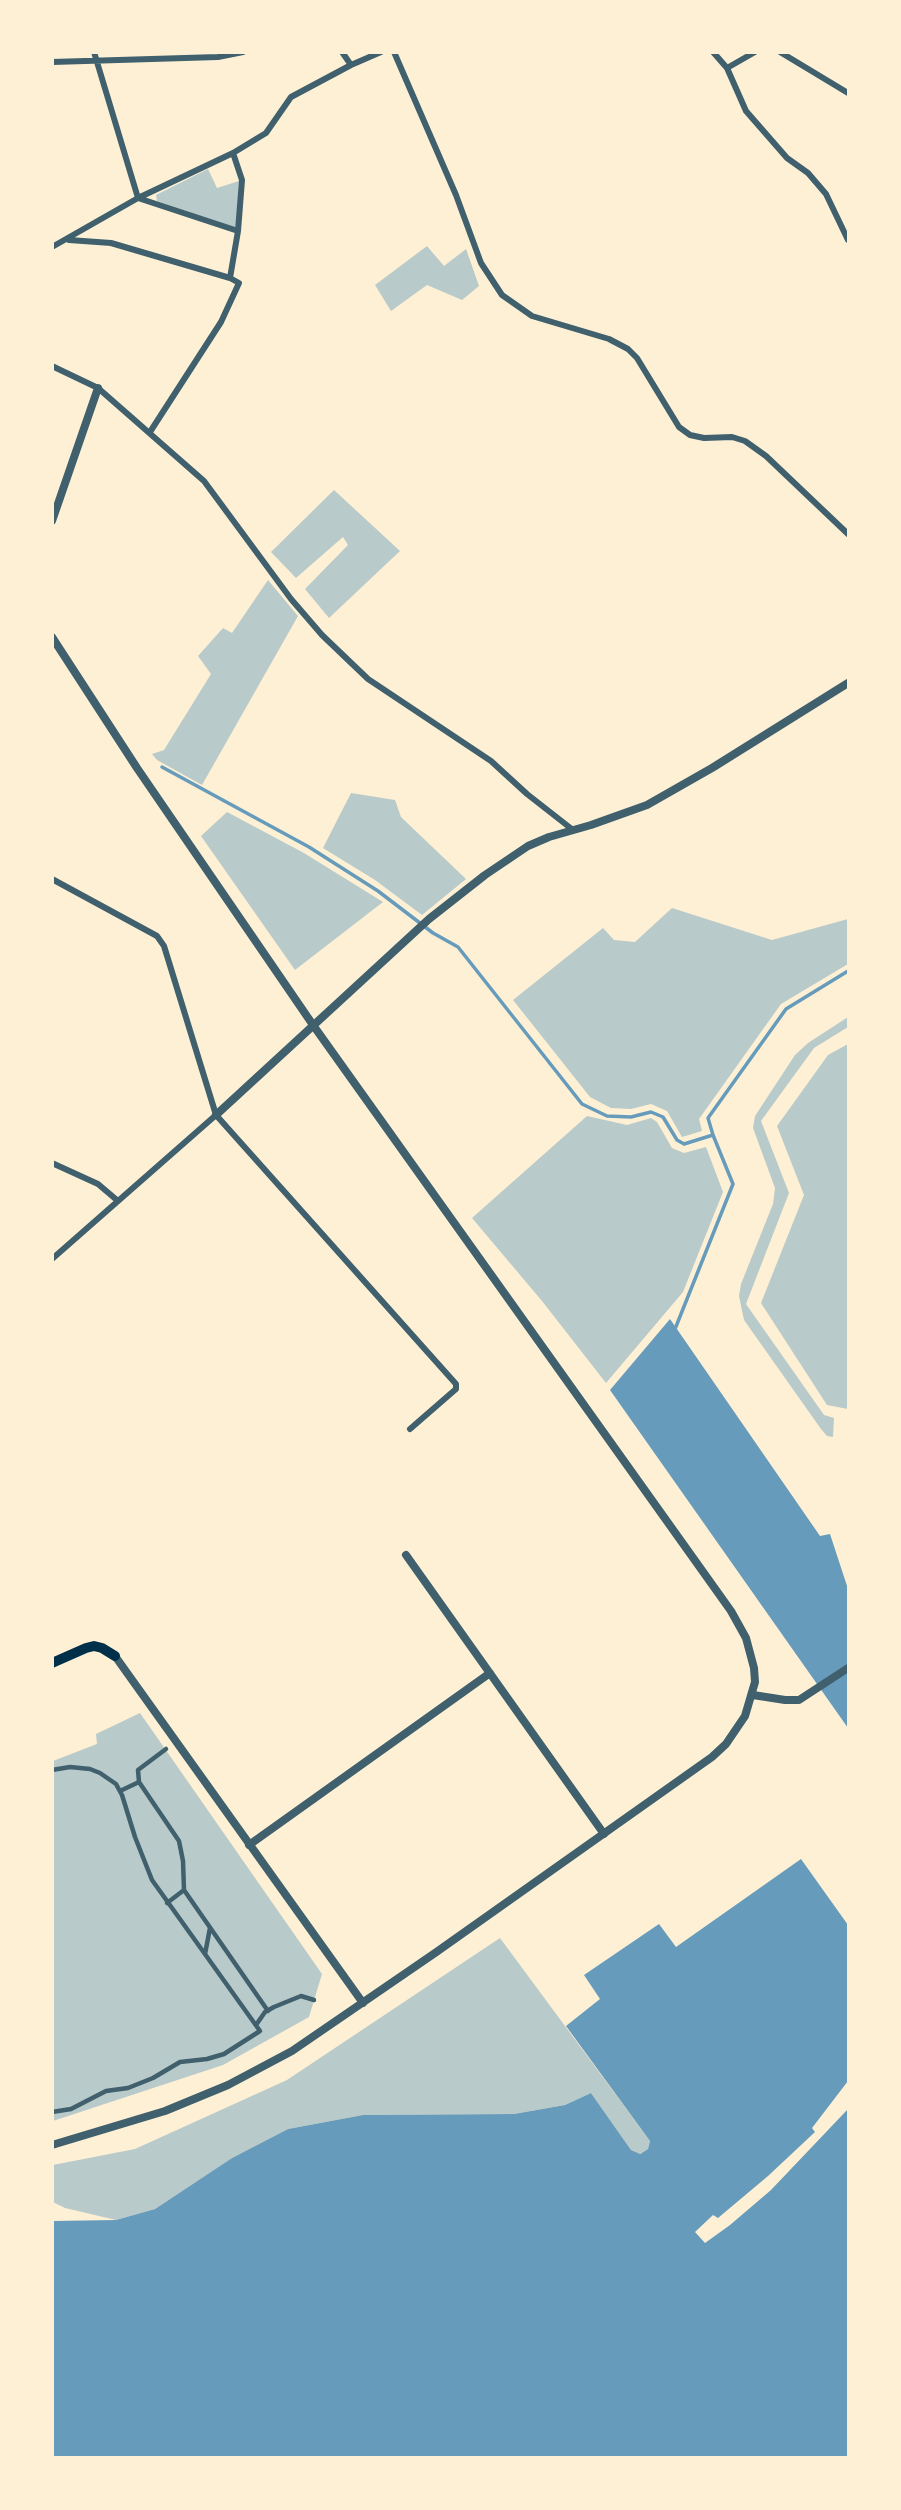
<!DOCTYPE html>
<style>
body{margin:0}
#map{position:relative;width:901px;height:2510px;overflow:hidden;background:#fdf0d5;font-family:Overpass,sans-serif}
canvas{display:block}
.frame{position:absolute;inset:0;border:54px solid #fdf0d5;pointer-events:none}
</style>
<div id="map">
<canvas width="901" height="2510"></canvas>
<div class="frame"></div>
</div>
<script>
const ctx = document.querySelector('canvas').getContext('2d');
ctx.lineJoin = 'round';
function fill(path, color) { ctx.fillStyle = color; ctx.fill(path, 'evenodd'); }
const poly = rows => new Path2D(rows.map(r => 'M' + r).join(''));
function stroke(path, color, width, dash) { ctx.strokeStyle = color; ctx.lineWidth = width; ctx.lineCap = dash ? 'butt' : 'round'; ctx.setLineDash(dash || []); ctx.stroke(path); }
const green = poly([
 [208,169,217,188,239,181,236,228,157,201,156,195],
 [427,246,444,266,466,249,479,286,462,300,427,285,391,311,375,285],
 [334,490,400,551,329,618,305,589,348,545,343,537,296,578,271,552],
 [268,580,298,616,202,785,157,760,152,754,164,750,211,674,198,656,223,628,232,633],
 [351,793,395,800,401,817,466,879,422,915,375,880,323,848],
 [227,812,304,853,383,902,295,970,201,836],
 [672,908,772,940,848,919,848,964,781,1004,699,1119,702,1131,682,1137,667,1111,651,1104,631,1109,611,1108,590,1097,513,1000,603,928,614,940,635,942],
 [848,1017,848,1027,814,1048,761,1121,789,1193,746,1304,824,1415,834,1418,833,1437,827,1436,821,1429,744,1320,739,1296,741,1284,773,1204,775,1188,753,1128,755,1116,795,1055,808,1043],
 [848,1044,848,1409,827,1405,761,1303,804,1195,777,1126,828,1055],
 [587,1116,627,1125,651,1118,657,1122,672,1148,684,1153,706,1147,723,1192,683,1292,606,1383,542,1301,472,1218],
 [140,1713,322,1974,309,2017,223,2065,53,2121,53,1761,97,1744,96,1734],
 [500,1938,650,2141,648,2149,639,2154,631,2150,591,2093,565,2105,514,2114,363,2115,288,2129,232,2158,155,2209,116,2220,65,2208,53,2202,53,2165,135,2149,287,2080]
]);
const water = poly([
 [670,1319,820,1536,830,1534,848,1589,848,1728,610,1390],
 [801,1859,848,1925,848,2081,812,2128,815,2132,768,2176,718,2218,713,2215,695,2232,705,2243,730,2225,771,2190,848,2109,848,2457,53,2457,53,2221,116,2220,155,2209,232,2158,288,2129,363,2115,514,2114,565,2105,591,2093,631,2150,640,2154,648,2149,650,2141,566,2026,600,1999,584,1975,659,1924,676,1947]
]);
const stream = poly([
 [162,767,309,847,378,891,433,933,458,947,582,1104,607,1116,631,1117,651,1112,663,1117,677,1140,684,1144,713,1135,733,1184,675,1329],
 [713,1135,708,1118,786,1009,848,971]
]);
const pedestrian = poly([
 [166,1749,138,1770,139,1782,179,1841,183,1861,184,1890,268,2011],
 [52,1770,70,1767,90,1769,100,1773,116,1784,122,1795,135,1837,152,1880,260,2031,224,2054,207,2059,180,2062,153,2078,128,2088,106,2091,71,2109,52,2112],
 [120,1791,139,1782],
 [167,1903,184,1890],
 [205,1954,210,1928],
 [256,2025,265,2012,274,2007,301,1996,314,2000]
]);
const minor = poly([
 [94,52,138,198],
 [342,52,351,65],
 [394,52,456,195,481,263,502,295,532,316,609,339,628,349,637,358,679,427,690,435,704,438,732,437,745,441,766,456,848,534],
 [713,52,727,68,746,111,787,158,808,173,826,194,848,240],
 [780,52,848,93],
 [52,62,218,57,243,52],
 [727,68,755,52],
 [138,198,238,231],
 [69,240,111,243,230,278],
 [52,247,138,198,233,153,266,133,291,97,351,65,381,52],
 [52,366,98,388,204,481,291,599,322,635,368,679,491,761,527,794,573,830],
 [150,432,221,322,239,283,230,278,238,231,242,180,233,153],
 [52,879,157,936,164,946,216,1115,456,1384,456,1389,410,1429],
 [52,1163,98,1184,118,1201],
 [52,1259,216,1115]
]);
const tertiary = poly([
 [52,521,98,388],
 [52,637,137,768,313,1025,731,1611,746,1638,754,1668,755,1682,745,1716,726,1744,712,1757,435,1953,292,2051,228,2085,165,2111,52,2145],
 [216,1115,429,919,485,875,528,846,549,837,591,825,647,805,712,768,848,683],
 [406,1555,604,1834],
 [115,1656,363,2003],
 [753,1695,785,1700,799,1700,848,1668],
 [249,1845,490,1673]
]);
const trunk = poly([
 [52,1663,86,1648,94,1646,102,1648,115,1656]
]);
fill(green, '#b9caca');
fill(water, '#669bbc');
stroke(stream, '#669bbc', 3.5);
stroke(pedestrian, '#3f606c', 4.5);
stroke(minor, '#3f606c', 6);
stroke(tertiary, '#3f606c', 8);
stroke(trunk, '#003049', 10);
</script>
